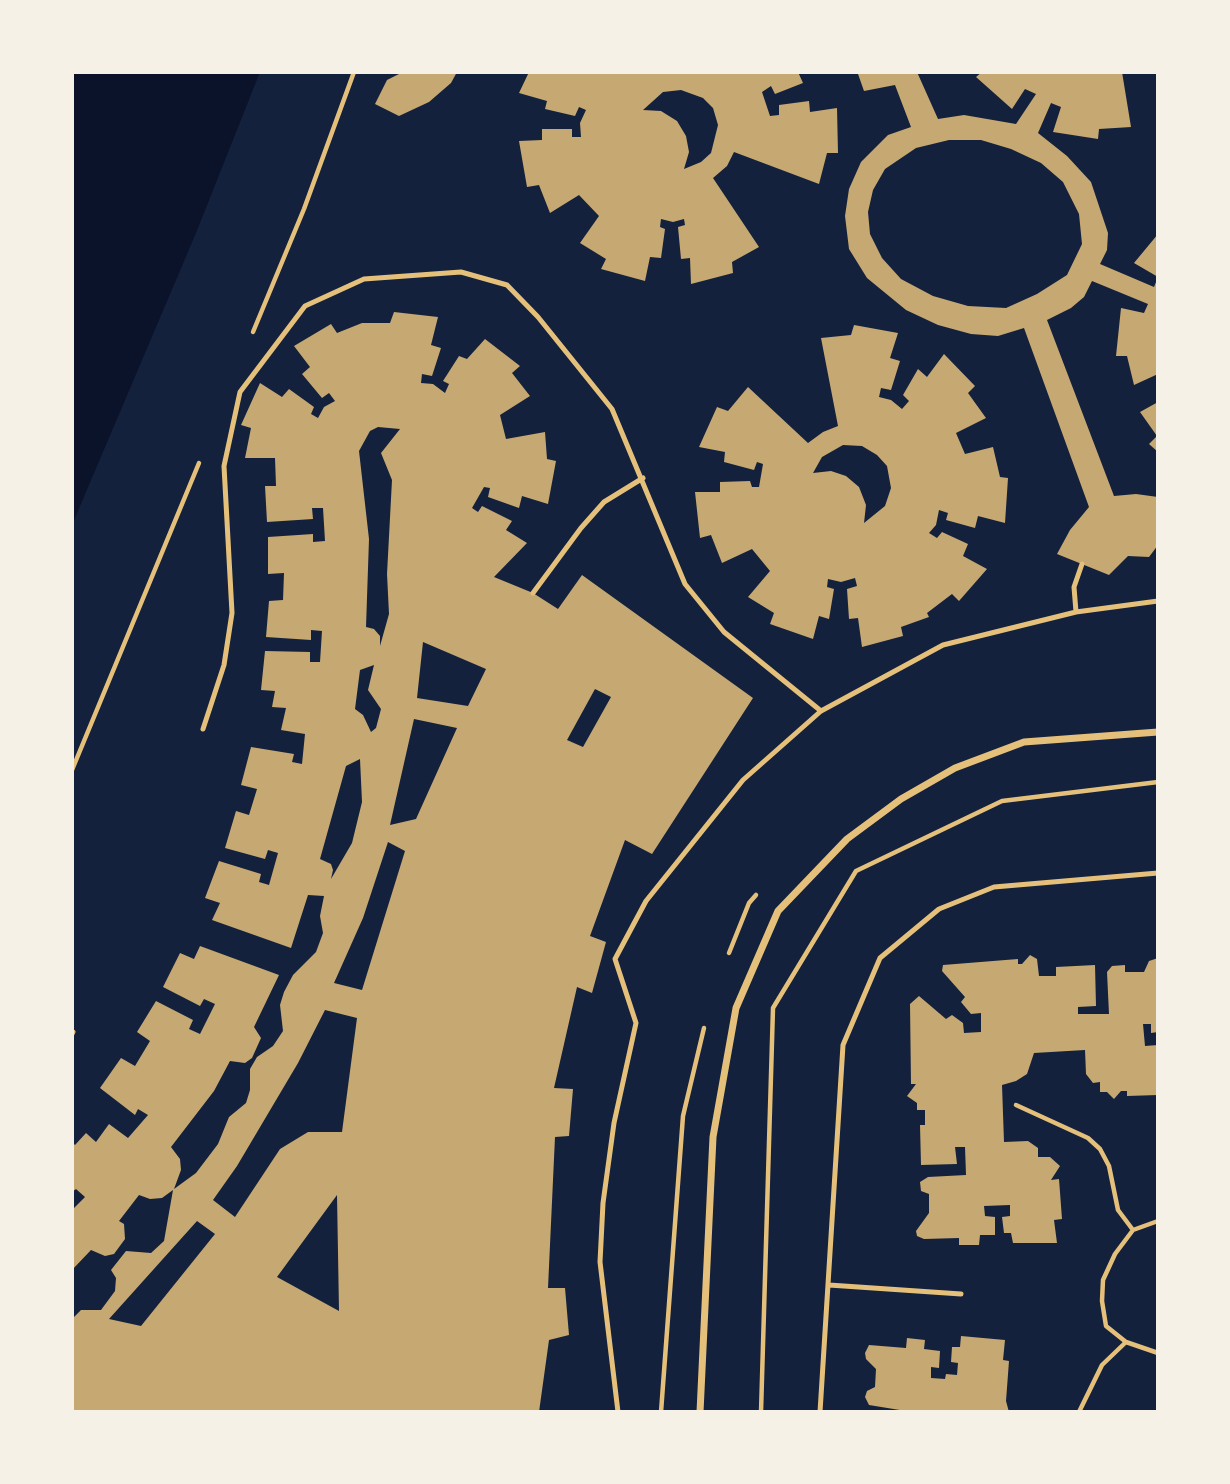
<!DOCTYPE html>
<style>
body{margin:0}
#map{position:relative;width:1230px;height:1484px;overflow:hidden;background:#14213d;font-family:Spectral,serif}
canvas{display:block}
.frame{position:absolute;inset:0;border:74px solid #f6f1e7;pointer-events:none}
</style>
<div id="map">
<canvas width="1230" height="1484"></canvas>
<div class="frame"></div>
</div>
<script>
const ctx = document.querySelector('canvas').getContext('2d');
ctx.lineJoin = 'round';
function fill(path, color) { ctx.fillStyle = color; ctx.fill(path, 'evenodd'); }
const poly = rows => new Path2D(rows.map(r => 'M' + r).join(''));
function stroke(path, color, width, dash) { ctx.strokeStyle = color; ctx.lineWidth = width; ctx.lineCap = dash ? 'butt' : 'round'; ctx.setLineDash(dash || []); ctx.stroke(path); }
const water = poly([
 [72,72,260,72,196,233,72,525]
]);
const building = poly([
 [403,72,457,72,451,83,429,102,399,116,375,104,387,80],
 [529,72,798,72,803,83,775,94,771,86,762,92,770,116,779,115,779,105,809,101,810,112,837,108,838,153,827,153,819,184,734,152,727,166,713,178,759,247,732,262,733,273,691,284,690,258,681,259,678,227,685,225,684,219,673,222,661,219,660,227,665,229,661,258,650,257,645,281,601,269,606,259,580,243,599,216,579,195,550,213,539,185,527,187,519,141,542,140,542,129,572,129,572,137,581,137,580,123,586,110,579,107,575,116,545,109,547,101,519,93],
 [681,90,703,98,713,108,718,125,711,153,701,162,684,169,689,152,686,136,677,121,661,111,643,110,663,92],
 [865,72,917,72,938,119,964,115,1016,124,1036,94,1025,89,1012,109,976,77,982,72,1122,72,1131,127,1099,129,1098,139,1053,132,1061,107,1051,103,1038,133,1067,156,1091,182,1108,233,1107,250,1100,264,1154,287,1158,277,1134,263,1158,234,1158,374,1134,385,1127,356,1116,356,1121,308,1144,313,1148,304,1092,281,1084,297,1071,308,1047,320,1114,496,1136,494,1158,497,1158,545,1149,557,1128,556,1109,575,1057,554,1070,530,1089,507,1024,328,998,336,971,334,938,325,906,310,867,278,849,249,845,216,849,189,861,162,888,135,911,127,895,85,864,91,858,74],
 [949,140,981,140,1011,149,1041,163,1063,182,1079,214,1082,244,1067,275,1037,294,1006,308,968,306,933,296,901,279,882,258,870,234,868,212,873,190,885,169,916,148],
 [394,312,438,317,431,345,441,348,432,376,422,374,421,383,433,384,445,393,449,384,443,381,459,356,467,359,485,339,520,366,512,373,530,396,500,415,506,439,545,432,547,459,556,461,548,504,522,496,519,508,488,497,490,488,484,487,472,508,478,512,482,506,512,521,506,530,527,543,494,577,533,593,558,609,582,575,753,698,652,854,625,840,590,936,606,942,592,993,577,987,554,1088,573,1089,569,1136,555,1137,548,1288,565,1288,569,1335,549,1340,539,1412,72,1412,72,1319,81,1310,101,1310,115,1291,116,1278,111,1270,126,1251,151,1253,164,1241,173,1190,162,1198,150,1199,139,1195,119,1221,124,1224,125,1239,114,1254,105,1256,91,1250,72,1270,72,1210,85,1197,76,1189,72,1192,72,1142,75,1145,86,1133,96,1142,109,1124,128,1138,148,1115,138,1109,135,1115,100,1088,121,1058,135,1066,150,1041,137,1032,156,1001,193,1020,189,1029,200,1034,215,1004,204,999,200,1006,163,987,180,953,194,959,200,946,279,975,254,1027,261,1038,252,1058,245,1063,230,1061,214,1091,171,1147,180,1159,181,1170,174,1189,196,1173,218,1144,229,1117,246,1103,250,1090,250,1069,257,1057,273,1046,283,1031,280,1005,284,992,293,975,316,952,323,933,320,916,324,896,308,895,291,948,212,920,220,903,205,898,219,861,261,874,259,882,269,885,278,853,268,850,265,859,225,848,236,811,249,815,257,789,241,785,251,747,294,754,292,762,302,764,305,734,281,730,286,708,272,707,275,691,261,690,265,651,310,652,310,662,320,662,322,631,311,630,311,640,266,637,269,601,283,600,284,573,268,574,268,537,313,534,313,542,325,541,323,508,312,508,313,519,267,522,265,486,276,486,275,458,245,458,251,428,241,425,260,383,282,397,289,389,314,407,311,414,318,418,324,407,335,401,329,393,322,398,302,374,310,367,294,346,331,324,337,333,362,323,390,323],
 [378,427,400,429,381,453,392,480,387,574,389,614,380,646,380,636,374,629,366,627,369,539,359,451,370,431],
 [423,642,486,669,468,706,417,698],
 [374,665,368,690,381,709,376,728,371,732,363,715,355,709,360,670],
 [595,689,611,697,583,747,567,740],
 [414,719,457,728,416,819,390,825],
 [360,759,362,802,352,843,331,879,333,870,331,864,320,859,346,766],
 [388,842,405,851,362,990,334,983,363,918],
 [325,1010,357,1018,342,1132,308,1132,280,1149,235,1217,213,1200,237,1166,298,1063],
 [337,1195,339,1311,277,1277],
 [197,1221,215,1234,141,1326,109,1319],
 [854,325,898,333,890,358,900,361,891,390,881,388,879,397,891,400,902,409,909,401,903,395,918,369,927,377,944,354,975,386,968,393,986,418,956,433,965,454,993,447,1000,477,1008,478,1005,523,978,516,975,528,946,520,948,513,939,510,936,525,929,533,937,538,942,532,968,544,963,556,987,569,959,601,952,594,927,613,929,617,901,627,903,636,862,647,858,618,849,619,847,589,857,586,855,578,841,582,828,579,827,587,834,589,829,619,819,616,813,639,770,624,774,613,748,597,770,571,752,549,722,563,711,535,700,538,695,492,720,492,720,482,750,481,752,487,759,487,763,464,757,462,754,470,724,462,725,452,699,447,717,407,728,411,748,387,808,443,823,432,838,426,821,338,851,335],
 [843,445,862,446,877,455,887,466,891,488,885,506,864,523,866,505,859,487,846,476,831,471,813,473,822,457],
 [1158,402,1158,452,1149,444,1157,436,1140,412],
 [1030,955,1037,959,1039,976,1056,976,1056,967,1095,965,1096,1006,1078,1007,1078,1014,1109,1014,1107,972,1112,966,1125,965,1125,972,1144,972,1149,961,1158,958,1158,1032,1151,1033,1151,1024,1143,1024,1145,1046,1158,1045,1158,1095,1127,1096,1127,1091,1121,1091,1114,1099,1107,1092,1100,1092,1100,1082,1093,1083,1086,1074,1085,1050,1034,1053,1027,1074,1016,1081,1002,1085,1004,1142,1028,1141,1038,1148,1038,1157,1050,1157,1060,1166,1051,1180,1059,1179,1062,1219,1054,1220,1057,1243,1013,1243,1011,1233,1004,1233,1002,1217,1010,1216,1010,1205,984,1206,985,1216,995,1217,995,1235,980,1235,979,1245,959,1245,959,1238,924,1239,917,1236,916,1231,929,1213,929,1194,921,1191,920,1182,928,1177,966,1175,965,1147,955,1147,957,1164,921,1165,920,1125,925,1125,925,1110,917,1110,917,1103,907,1096,916,1084,911,1084,910,1004,919,996,946,1019,952,1015,963,1023,964,1033,981,1032,981,1013,971,1014,961,1002,965,997,942,971,943,965,1018,959,1018,964,1022,964],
 [961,1336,1005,1340,1003,1360,1009,1361,1006,1401,1009,1412,912,1412,869,1405,865,1397,867,1391,875,1387,876,1369,866,1359,865,1353,869,1345,906,1348,907,1338,925,1340,924,1349,940,1351,939,1368,931,1367,931,1378,945,1379,946,1374,957,1375,958,1363,951,1362,952,1347,960,1347]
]);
const path = poly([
 [253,332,304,209,354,72],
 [72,770,199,463],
 [729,953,749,903,756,895],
 [1016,1105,1088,1138,1100,1149,1109,1166,1118,1210,1133,1230,1158,1221],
 [1133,1230,1115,1254,1103,1280,1102,1301,1106,1326,1126,1342,1158,1353],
 [661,1412,683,1116,704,1028],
 [761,1412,773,1008,856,871,1002,801,1158,782],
 [1079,1412,1102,1365,1126,1342]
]);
const service = poly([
 [1158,545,1158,546],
 [533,593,581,528,604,502,643,478],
 [1076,612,1074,587,1082,564],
 [203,729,224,665,232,613,224,466,240,392,305,306,364,279,461,272,507,285,538,317,612,409,685,584,724,632,821,711],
 [72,1034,73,1032],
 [829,1285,961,1294],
 [618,1412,600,1262,603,1203,614,1123,636,1023,615,959,646,901,743,780,821,711,943,645,1076,612,1158,601],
 [820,1412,843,1045,880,958,939,909,994,887,1158,873]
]);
const minor = poly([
 [700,1412,713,1137,736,1008,778,911,847,839,901,799,955,768,1024,742,1158,732]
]);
fill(water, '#0b132b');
fill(building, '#c6a872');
stroke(path, '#e5c07b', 4.5);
stroke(service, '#e5c07b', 5);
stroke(minor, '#e5c07b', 7);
</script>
